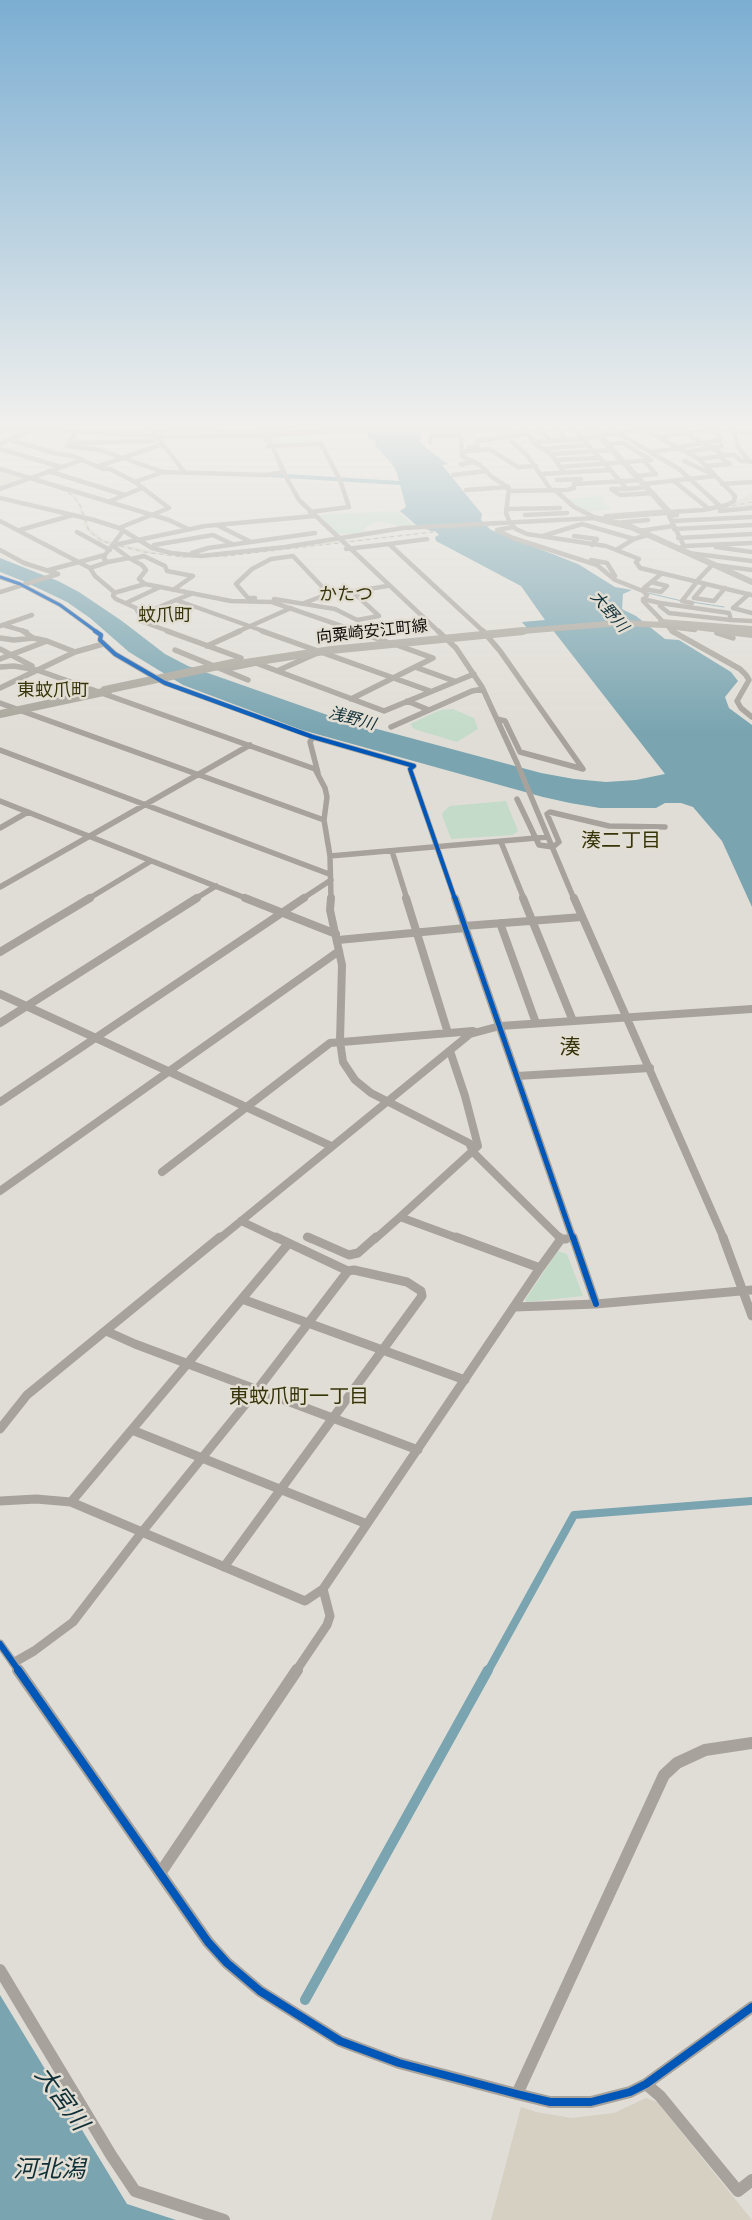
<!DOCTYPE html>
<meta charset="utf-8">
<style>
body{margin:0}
canvas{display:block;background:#e0ddd6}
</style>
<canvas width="752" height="2220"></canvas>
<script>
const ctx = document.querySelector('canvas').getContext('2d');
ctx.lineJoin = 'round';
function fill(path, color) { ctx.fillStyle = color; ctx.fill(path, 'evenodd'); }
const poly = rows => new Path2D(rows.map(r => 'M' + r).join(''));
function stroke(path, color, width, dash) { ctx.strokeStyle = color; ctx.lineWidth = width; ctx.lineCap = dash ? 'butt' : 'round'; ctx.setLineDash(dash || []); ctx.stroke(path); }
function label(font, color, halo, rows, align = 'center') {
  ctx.font = font + ' Karla,"Noto Sans JP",sans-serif'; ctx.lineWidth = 5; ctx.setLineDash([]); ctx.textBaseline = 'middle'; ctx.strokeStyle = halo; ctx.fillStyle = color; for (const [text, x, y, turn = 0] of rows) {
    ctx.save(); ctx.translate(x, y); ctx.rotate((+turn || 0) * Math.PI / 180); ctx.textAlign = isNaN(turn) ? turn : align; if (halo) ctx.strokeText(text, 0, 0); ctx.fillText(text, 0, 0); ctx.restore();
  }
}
const built = poly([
 [0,469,65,490,74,495,81,504,90,529,104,540,176,557,143,553,100,542,86,530,78,505,75,498,69,493,23,478,0,488],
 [752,493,752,507,705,511,493,525,223,557,181,558,175,556,334,542,508,523,693,511,737,501],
 [646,2098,657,2102,752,2220,491,2220,521,2107,536,2112,572,2118,614,2113]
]);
const green = poly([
 [310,434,314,442,276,444,273,437],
 [600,496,605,499,601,500,612,509,590,512,575,507,566,499],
 [397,511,415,526,398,527,393,524,376,521,362,530,368,532,350,535,337,533,316,515],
 [453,709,474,718,478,729,457,742,414,729,410,724,440,710],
 [506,801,518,831,513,835,451,839,442,815,443,812,450,806],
 [558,1251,567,1254,583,1296,527,1302,525,1300]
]);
const water = poly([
 [365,422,423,422,420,441,426,448,448,464,442,465,477,508,482,514,481,520,491,530,578,564,615,587,632,590,623,594,622,609,636,616,665,639,679,640,731,672,738,681,725,697,729,708,752,725,752,907,722,841,693,807,681,803,665,803,656,808,600,808,570,803,543,797,302,730,183,685,129,652,90,618,67,602,23,581,0,572,0,558,58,581,79,592,122,621,165,654,188,666,336,718,541,773,574,779,606,782,636,780,665,774,552,629,525,632,526,627,522,622,545,620,521,586,436,541,435,537,439,535,435,531,431,531,416,525,400,511,406,507,397,473,392,464,375,445,376,441,369,439,363,423],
 [0,1995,127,2204,176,2220,0,2220]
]);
const stream = poly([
 [648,593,682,601],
 [692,602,724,607]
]);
const canalFar2 = poly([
 [269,475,400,483]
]);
const canalFar1 = poly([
 [488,1671,574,1515,752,1501]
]);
const canal = poly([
 [305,2000,488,1670]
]);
const minorFar4 = poly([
 [146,422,185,473],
 [520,422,522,424,520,426,534,442,582,439,643,429],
 [568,422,627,489,647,487],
 [606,422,618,433,679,469,721,507],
 [630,422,699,459,735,496,734,501,727,505,703,510,669,512],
 [666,422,724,455,734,455,741,461,750,461],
 [731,422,738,447,750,462],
 [552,423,567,440],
 [731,424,752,424],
 [536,425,551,441],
 [637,426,662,422],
 [0,427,175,437,263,435,266,440],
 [259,428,317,424,316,422],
 [432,430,428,430,427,425,463,422],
 [451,430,461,430,462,456,480,465,492,477,509,488,506,513,510,523,516,529,527,534,606,546,639,559,636,562,640,568,752,595],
 [647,431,712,422],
 [76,432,67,446,100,450,163,472,267,475,284,472],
 [154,432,253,422],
 [734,432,752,433],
 [267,434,286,477,299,500,439,632],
 [660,437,715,429],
 [10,440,54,453,73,456,103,469,110,469,135,482,169,508,119,528],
 [430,442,431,436,460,435],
 [512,442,527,455,551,490],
 [70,443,154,441],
 [534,443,551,454,563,471],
 [0,444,49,422],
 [268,446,321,444,340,480,349,507,310,512],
 [469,447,478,447,477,441,526,434],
 [678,447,720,440,712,422],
 [0,449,61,467],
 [543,449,588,445],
 [461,452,489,449,518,467,536,466],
 [651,452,680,448],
 [687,452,722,446],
 [551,454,613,450],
 [699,459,722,456],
 [556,460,599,458],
 [684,461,714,475],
 [463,465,461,464,475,462],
 [99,466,163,444],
 [706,466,730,464,718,456],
 [560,467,651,460,623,443,608,444],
 [0,469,169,520,188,529],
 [48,471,125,495],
 [541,474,610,470],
 [453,475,487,471],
 [637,476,656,474,644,461],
 [557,480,581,479],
 [674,481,709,509],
 [135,482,163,472],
 [644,484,715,476],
 [722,484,752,482],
 [0,489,82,460],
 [627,489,611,489,620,495,653,493],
 [466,490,508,487],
 [555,490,574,507,596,518],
 [510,491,567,490,574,488,574,484,641,480],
 [0,498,94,520,119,528,152,548,171,553,201,556,285,547,403,528,596,518],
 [108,502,142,488],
 [506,509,560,508],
 [720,511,752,508],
 [525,515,567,513],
 [677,515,669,516,684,546,678,549],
 [0,521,90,568,95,576,114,592,113,596,116,599,136,608,143,622,171,632],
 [672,521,752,517],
 [616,523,648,520],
 [217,525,251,542],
 [513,527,497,530,513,538,597,565,615,580,643,591],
 [674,529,752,525],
 [20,530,73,515],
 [639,531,673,526],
 [77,532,110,550],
 [543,536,582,524,634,539],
 [574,536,597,539,592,545],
 [678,538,752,534],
 [389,544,427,539],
 [114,545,205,526,314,516],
 [113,546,129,558],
 [684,546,752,543],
 [716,547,752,552],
 [152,548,154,545,213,535,232,544],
 [346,549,389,544,484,632],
 [0,550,24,563,58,574,0,592],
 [616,550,634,539,647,535],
 [192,553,208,548,315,533],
 [688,553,752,561],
 [105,555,104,559,108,562,129,558,142,565,146,570,139,579,145,584,231,601,272,602,359,632],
 [131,559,144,556,165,566,167,571,193,576,173,590],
 [591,560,607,563,615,576],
 [715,565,752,570],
 [90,568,108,562],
 [49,570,105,555,123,531],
 [661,574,644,588,643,591,647,595,643,601,673,632],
 [0,577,20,584,60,605,97,632],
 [695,583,713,564],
 [705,585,694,598,714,601,725,588],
 [644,589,661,592,667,586,651,582],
 [114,593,145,584],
 [191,594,176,600,266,632],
 [749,594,733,608,752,613],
 [255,598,248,598,236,584,252,569,271,559,293,556,330,595],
 [274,599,335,609,357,620,379,616,352,591],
 [643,599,660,603],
 [126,603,160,587],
 [304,603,320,597,387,586],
 [660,603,729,613,731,620,669,613,660,606,660,603],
 [692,603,682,601,696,583],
 [140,615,176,600],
 [731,620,752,621],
 [3,625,27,632],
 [0,626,32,615],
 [670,627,695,630],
 [237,632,291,608]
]);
const minorFar3 = poly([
 [23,631,33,638],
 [95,631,101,635,100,640,115,654,165,683,313,737,414,766,410,769,455,899],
 [167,631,241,658],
 [262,631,430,691],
 [355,631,387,642],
 [438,631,456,648,482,687,517,763,574,899],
 [483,631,500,651,583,769,520,752,505,721,497,719],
 [672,631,740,669,746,675,749,680,737,701,741,708,752,717],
 [717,633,733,638],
 [0,638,14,640,33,638,47,641],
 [207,646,240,631],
 [0,649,32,666],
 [175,650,248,680],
 [0,659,47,641,75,652],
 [0,667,14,666,37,670,315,769,325,788,327,797,324,820,330,856,331,899],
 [415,667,454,681],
 [226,669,256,663,384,711,474,674],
 [277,671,315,654],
 [0,688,75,652,103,644],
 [351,699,433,658,394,644],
 [407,701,429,710],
 [0,703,324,820],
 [391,727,472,691,483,689],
 [313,737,310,742,318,773],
 [0,750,329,874],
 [517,799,539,845,553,847,559,842,547,814,550,812,609,826,665,827],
 [0,801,248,899],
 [0,828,28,812],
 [501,842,524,899],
 [392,851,407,899],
 [330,856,548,837],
 [0,887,250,745],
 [88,899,151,861],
 [195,899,216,886],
 [302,899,331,880]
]);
const minorFar2 = poly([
 [245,898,336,934],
 [331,898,330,910,342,965,340,1041,343,1062,355,1080,371,1093,469,1143,473,1152,561,1239],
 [406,898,448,1033],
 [455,898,573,1239],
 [523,898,573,1021],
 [574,898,724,1239],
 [500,923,536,1023],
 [464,926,582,917],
 [338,940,465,928],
 [0,952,90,898],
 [0,994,331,1146],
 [0,1023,197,898],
 [450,1051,465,1096,478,1146,400,1217,460,1239],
 [517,1076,650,1068],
 [0,1102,304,898],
 [162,1172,330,1043,473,1031],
 [0,1191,339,951],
 [241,1221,279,1239],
 [307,1237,311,1239],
 [219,1239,470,1034,500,1026,752,1009],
 [375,1239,400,1217]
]);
const minorFar1 = poly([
 [308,1237,349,1255,358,1253,376,1237],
 [456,1237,540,1268],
 [559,1237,561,1239],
 [573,1237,596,1304],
 [723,1237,752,1316],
 [242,1299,465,1380],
 [515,1307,596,1304,752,1290],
 [106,1331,135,1344,418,1450],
 [0,1429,27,1395,220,1237],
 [132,1430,367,1524],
 [0,1501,36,1499,71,1502,305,1601,323,1589],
 [71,1502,288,1244],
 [224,1567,422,1296,421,1291,407,1282,354,1270,348,1271,276,1237],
 [0,1644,19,1671],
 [13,1663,34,1651,73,1622,142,1532,257,1390,348,1271],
 [296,1671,327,1625,330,1616,323,1589,540,1268,561,1239,566,1239]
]);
const minor = poly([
 [18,1670,208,1942,227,1963,260,1991,340,2041,399,2063,517,2094,550,2102,591,2102,630,2092,646,2084,752,2007],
 [161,1872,297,1670],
 [0,1970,111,2155,135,2191,224,2220],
 [646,2084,660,2096,738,2191,752,2180],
 [517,2094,664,1775,677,1763,705,1750,752,1743]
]);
const majorFar1 = poly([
 [256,422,263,435,322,431],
 [587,422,669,512],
 [441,428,567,422],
 [606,517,669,512],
 [596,518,631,527,752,582],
 [687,626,737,632],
 [510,632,620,623,664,625]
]);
const major = poly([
 [727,631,752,634],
 [239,664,331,650,523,631],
 [0,714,108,691]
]);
const rail = poly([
 [0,470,61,489,72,495,80,505,89,531,102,541,144,552,183,557,227,556,511,523,706,511,752,502]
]);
const majorBridgeFar1 = poly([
 [322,431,441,428],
 [661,622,752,629]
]);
const majorBridge = poly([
 [105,690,237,662]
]);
const cyclewayFar4 = poly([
 [0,577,20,584,60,605,97,632]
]);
const cyclewayFar3 = poly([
 [95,631,101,635,100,640,115,654,165,683,313,737,414,766,410,769,455,899]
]);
const cyclewayFar2 = poly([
 [455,898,573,1239]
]);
const cyclewayFar1 = poly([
 [573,1237,596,1304],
 [0,1644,19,1671]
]);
const cycleway = poly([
 [18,1670,208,1942,227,1963,260,1991,340,2041,399,2063,517,2094,550,2102,591,2102,630,2092,646,2084,752,2007]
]);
const farWaternames = [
 ["大野川",609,612,49],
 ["浅野川",352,719,15]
];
const farStreetnames = [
 ["向粟崎安江町線",372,632,-6]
];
const farQuarternames = [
 ["かたつ",346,595],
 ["蚊爪町",165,616],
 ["東蚊爪町",53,691]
];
const neighbourhoodNames = [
 ["湊二丁目",621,841],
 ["東蚊爪町一丁目",299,1397]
];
const quarterNames = [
 ["湊",570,1048]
];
const nearWaternames = [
 ["大宮川",61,2099,54],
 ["河北潟",49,2170]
];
fill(built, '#d5d0c2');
fill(green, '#c4dbc9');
fill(water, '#79a4b0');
stroke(stream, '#79a4b0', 1);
stroke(canalFar2, '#79a4b0', 4);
stroke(canalFar1, '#79a4b0', 8);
stroke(canal, '#79a4b0', 10);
stroke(minorFar4, '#a7a39c', 4.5);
stroke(minorFar3, '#a7a39c', 5.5);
stroke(minorFar2, '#a7a39c', 8);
stroke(minorFar1, '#a7a39c', 9);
stroke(minor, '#a7a39c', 12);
stroke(majorFar1, '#a9a69c', 6);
stroke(major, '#a9a69c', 8);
stroke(rail, '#a19e98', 1, [4, 4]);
stroke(majorBridgeFar1, '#a9a69c', 6);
stroke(majorBridge, '#a9a69c', 8);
stroke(cyclewayFar4, '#0057b8', 3);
stroke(cyclewayFar3, '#0057b8', 4);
stroke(cyclewayFar2, '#0057b8', 5);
stroke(cyclewayFar1, '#0057b8', 6);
stroke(cycleway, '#0057b8', 8);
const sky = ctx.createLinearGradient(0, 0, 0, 733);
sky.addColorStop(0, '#7baed2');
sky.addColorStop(0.58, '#f1f0ed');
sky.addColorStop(1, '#f1f0ed00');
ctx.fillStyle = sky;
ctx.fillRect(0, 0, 752, 733);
label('italic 16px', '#0f2f38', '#e3ded3', farWaternames);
label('16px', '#0f0d09', '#e3ded3', farStreetnames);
label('18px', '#363409', '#e3ded3', farQuarternames);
label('20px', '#363409', '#e3ded3', neighbourhoodNames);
label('21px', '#363409', '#e3ded3', quarterNames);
label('italic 24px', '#0f2f38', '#e3ded3', nearWaternames);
</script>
